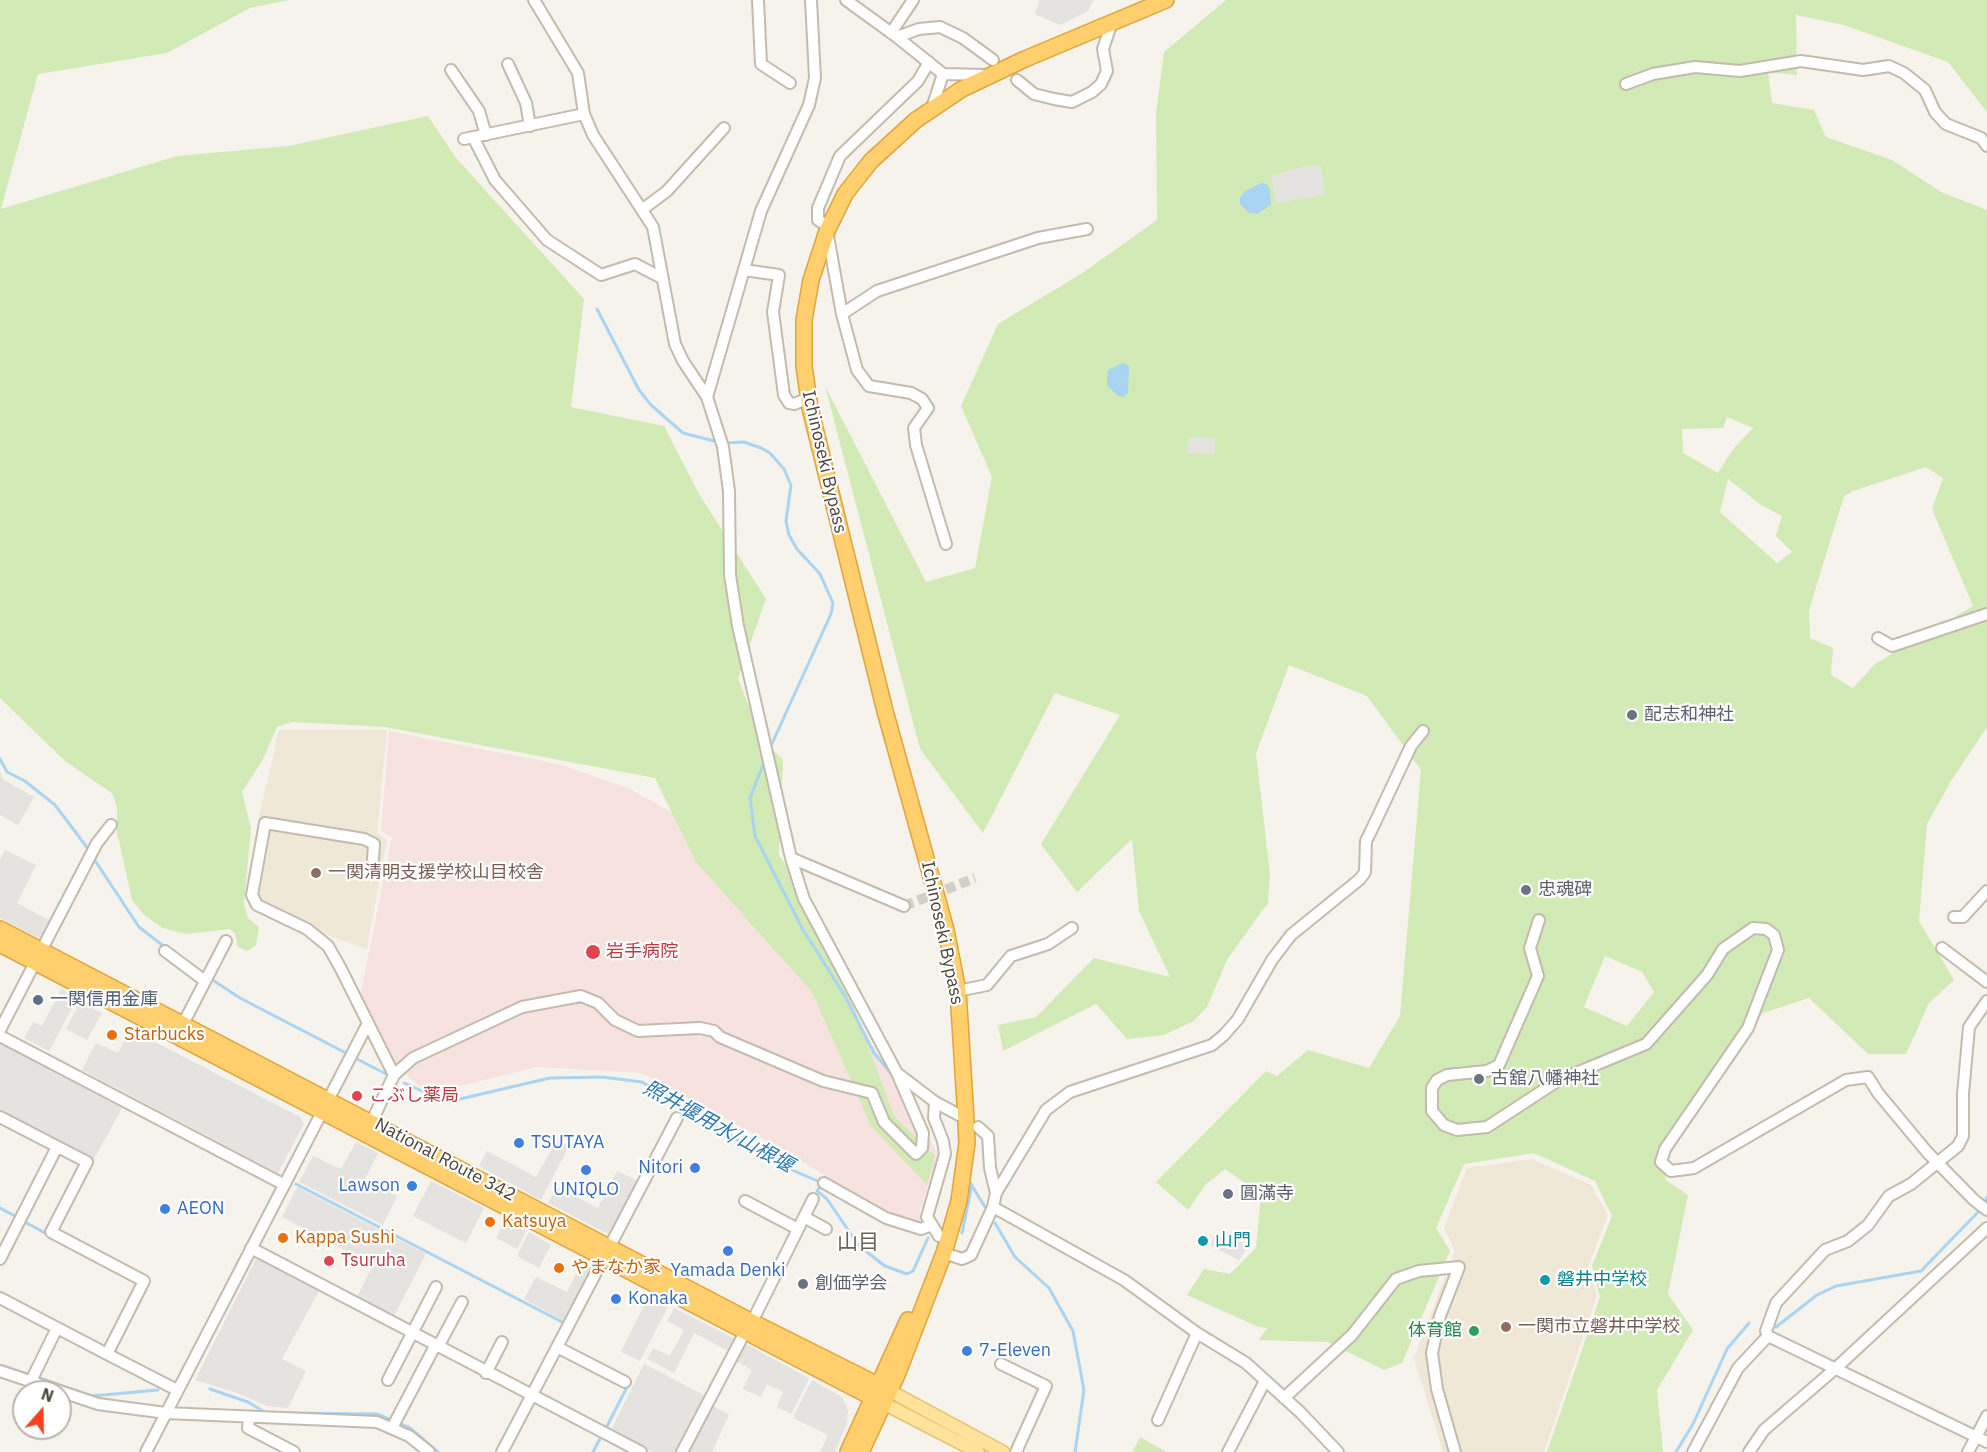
<!DOCTYPE html>
<meta charset="utf-8">
<style>
body{margin:0}
#map{position:relative;width:1987px;height:1452px;overflow:hidden;background:#f6f3ec;font-family:"IBM Plex Sans",sans-serif}
canvas{display:block}
.north{position:absolute;left:12px;top:1380px;width:60px;height:60px;box-sizing:border-box;background:#fff;border:2px solid #b7b4b0;border-radius:50%;rotate:20deg;font-size:16px;font-weight:700;line-height:24px;text-align:center;color:#4b4439}
.north::after{content:'';display:block;margin:auto;width:21px;height:27px;background:#fc3f1d;clip-path:polygon(50% 0,100% 100%,50% 72%,0 100%)}
</style>
<div id="map">
<canvas width="1987" height="1452"></canvas>
<div class="north">N</div>
</div>
<script>
const ctx = document.querySelector('canvas').getContext('2d');
ctx.lineJoin = 'round';
function fill(path, color) { ctx.fillStyle = color; ctx.fill(path, 'evenodd'); }
const poly = rows => new Path2D(rows.map(r => 'M' + r).join(''));
function stroke(path, color, width, dash) { ctx.strokeStyle = color; ctx.lineWidth = width; ctx.lineCap = dash ? 'butt' : 'round'; ctx.setLineDash(dash || []); ctx.stroke(path); }
function label(font, color, halo, rows, align = 'center') {
  ctx.font = font + ' "IBM Plex Sans","Noto Sans JP",sans-serif'; ctx.lineWidth = 4.5; ctx.setLineDash([]); ctx.textBaseline = 'middle'; ctx.strokeStyle = halo; ctx.fillStyle = color; for (const [text, x, y, turn = 0] of rows) {
    ctx.save(); ctx.translate(x, y); ctx.rotate((+turn || 0) * Math.PI / 180); ctx.textAlign = isNaN(turn) ? turn : align; if (halo) ctx.strokeText(text, 0, 0); ctx.fillText(text, 0, 0); ctx.restore();
  }
}
const education = poly([
 [279,730,387,730,377,833,387,839,367,949,248,907,259,816],
 [1532,1159,1591,1185,1608,1215,1589,1265,1597,1296,1544,1452,1443,1452,1414,1358,1455,1251,1444,1228,1467,1168]
]);
const medical = poly([
 [389,731,558,764,628,788,730,845,901,1086,938,1155,920,1211,921,1225,887,1213,769,1142,641,1073,538,1067,428,1094,391,1061,360,996,392,838,381,831]
]);
const green = poly([
 [0,0,289,0,250,8,167,53,38,74,1,209,177,156,288,146,428,116,456,158,584,299,571,407,664,426,699,494,766,599,738,678,761,738,783,760,779,855,822,921,894,1116,935,1156,927,1185,871,1126,812,992,696,862,655,778,385,727,292,722,277,727,263,759,242,792,251,828,244,904,248,918,259,927,256,945,247,951,238,947,235,934,230,929,186,934,163,928,145,916,132,900,117,832,117,808,113,794,65,761,0,698],
 [1226,0,1987,0,1987,112,1948,62,1844,25,1796,15,1797,75,1768,72,1772,103,1814,110,1826,137,1892,160,1941,192,1987,210,1987,727,1951,781,1927,824,1919,921,1954,980,1929,1003,1906,1054,1868,1054,1809,998,1763,1013,1657,1149,1666,1180,1688,1195,1668,1294,1693,1330,1657,1390,1663,1452,1547,1452,1600,1297,1592,1266,1612,1216,1595,1181,1534,1153,1464,1164,1436,1228,1450,1251,1402,1363,1384,1370,1328,1342,1259,1340,1267,1328,1259,1327,1187,1295,1204,1269,1230,1274,1256,1248,1261,1194,1225,1169,1206,1184,1188,1210,1156,1182,1266,1071,1277,1076,1308,1050,1369,1068,1400,1016,1421,770,1367,696,1289,665,1256,753,1270,874,1268,903,1228,958,1207,1007,1194,1021,1164,1035,1127,1039,1096,1004,1003,1051,998,1025,1036,1017,1094,958,1170,977,1139,911,1132,839,1077,892,1041,844,1120,715,1055,693,983,833,920,749,825,386,926,582,975,568,992,477,961,406,998,324,1084,272,1157,220,1156,113,1164,52],
 [1727,417,1753,428,1734,448,1718,473,1683,453,1682,429,1723,428],
 [1926,467,1943,478,1932,509,1973,606,1875,664,1853,688,1831,675,1833,648,1810,638,1809,610,1844,496,1853,491],
 [1728,479,1761,505,1782,516,1776,536,1792,552,1777,563,1720,512],
 [1605,956,1642,972,1654,992,1627,1026,1584,1007],
 [1140,1437,1165,1451,1165,1452,1132,1452]
]);
const parking = poly([
 [1039,0,1093,0,1093,1,1088,11,1060,25,1035,14],
 [1305,166,1321,166,1325,195,1276,203,1271,176],
 [1189,437,1215,438,1214,454,1187,453],
 [0,772,4,780,34,797,18,825,0,815],
 [5,850,36,865,17,903,51,921,42,940,0,918,0,859],
 [61,989,78,997,49,1051,24,1038,33,1022,42,1026],
 [80,1002,102,1013,87,1040,66,1029],
 [130,1029,300,1117,304,1124,278,1173,82,1070,96,1043,118,1053],
 [0,1043,122,1108,93,1161,0,1113],
 [557,1140,569,1146,541,1200,479,1166,487,1151,536,1177],
 [356,1142,378,1153,365,1179,397,1196,383,1225,299,1182,313,1156,341,1169],
 [617,1171,638,1181,610,1235,548,1203,557,1187,598,1208],
 [431,1181,484,1208,466,1243,413,1216],
 [297,1187,426,1254,394,1316,357,1297,373,1265,282,1217],
 [505,1221,526,1231,517,1249,496,1238],
 [529,1232,551,1245,539,1268,517,1256],
 [1214,1235,1238,1240,1248,1247,1239,1260,1211,1246],
 [257,1257,320,1289,282,1359,306,1371,288,1408,267,1406,237,1393,195,1380],
 [583,1260,595,1267,566,1322,524,1299,536,1277,567,1292],
 [649,1295,669,1305,640,1361,621,1352],
 [674,1308,735,1339,729,1351,694,1333,674,1373,647,1359,653,1348,670,1356,684,1330,667,1321],
 [744,1343,809,1378,791,1414,777,1407,783,1392,767,1384,761,1397,743,1389,752,1370,734,1360],
 [644,1364,706,1396,678,1452,652,1452,611,1430],
 [812,1380,842,1397,848,1410,847,1423,835,1452,820,1452,828,1435,793,1418],
 [711,1405,729,1415,712,1452,688,1452]
]);
const water = poly([
 [1262,183,1267,184,1270,191,1271,205,1257,214,1249,213,1240,204,1240,197,1245,191],
 [1122,363,1129,365,1128,393,1123,397,1118,396,1107,385,1107,381,1108,370]
]);
const stream = poly([
 [597,309,639,390,651,405,683,433,718,442],
 [724,443,744,442,761,448,770,453,784,469,791,485,786,521,789,535,797,549,820,574,833,603,831,614,770,748],
 [0,759,7,772,25,781,55,805,89,850],
 [765,760,750,798,755,836,802,928,845,996,874,1053,894,1077],
 [92,856,139,927,166,948],
 [211,979,240,998,344,1052],
 [357,1059,388,1075],
 [404,1083,447,1102,550,1078,602,1077,642,1082,774,1162,822,1183,817,1191,827,1199,859,1246,885,1266,907,1274,913,1271,928,1238],
 [969,1181,985,1207],
 [296,1184,564,1323],
 [1984,1205,1987,1197],
 [0,1208,17,1217],
 [23,1221,45,1233],
 [995,1223,1015,1257,1049,1288,1073,1331,1084,1390,1075,1452],
 [962,1233,972,1185],
 [1776,1327,1817,1295,1836,1286,1921,1271,1980,1210],
 [0,1365,30,1375],
 [36,1377,92,1396,158,1390],
 [210,1389,248,1402,266,1413],
 [287,1413,377,1414,410,1428,438,1452],
 [605,1430,626,1389],
 [593,1452,602,1435],
 [1676,1452,1693,1424,1727,1349,1749,1323]
]);
const minorTunnel = poly([
 [904,906,975,878]
]);
const minor = poly([
 [534,0,578,73,584,114,593,135,653,227,675,344,683,361,707,397,723,447,729,491,730,575,738,626,791,858,804,899,897,1073,935,1102,959,1115],
 [758,0,761,64,790,83],
 [846,0,897,37,943,74,932,108],
 [891,33,913,0],
 [897,37,919,29,940,27,963,38,993,60],
 [508,64,526,103,530,126],
 [451,70,479,111,486,135],
 [943,74,987,75],
 [1017,80,1034,94,1054,99,1072,102,1092,92,1101,84,1107,71,1103,49,1111,25],
 [1626,84,1653,74,1695,67,1740,71,1801,61,1863,70,1889,66,1904,73,1925,90,1935,112,1946,124,1981,138,1987,146],
 [473,137,495,180,547,240,601,275,635,264,662,278],
 [464,139,584,114],
 [643,209,667,191,724,128],
 [829,227,818,220,818,208,840,156,918,81,929,62],
 [827,231,842,314,857,370,869,386,911,393,922,399,928,408,914,428,916,445,946,544],
 [744,270,779,275,773,312,784,395,789,403,794,404,809,398],
 [842,314,877,291,1038,238,1087,229],
 [707,397,761,211,809,105,815,78,811,0],
 [1878,638,1892,646,1987,614],
 [791,858,904,906],
 [1954,917,1963,917,1987,891],
 [1539,920,1530,948,1538,976,1499,1065,1487,1071,1447,1075,1437,1080,1432,1088,1432,1111,1444,1125,1457,1130,1487,1127,1559,1080,1646,1044,1707,975,1723,949,1753,928,1766,929,1774,935,1778,950,1748,1028,1665,1149,1661,1162,1671,1171,1694,1168,1846,1080,1868,1077,1878,1093,1927,1152,1974,1200,1987,1210],
 [1942,948,1987,982],
 [165,951,205,981],
 [958,991,987,985,1011,956,1048,944,1072,928],
 [1987,1001,1969,1027,1963,1094,1963,1136,1958,1146,1911,1184,1889,1196,1868,1225,1848,1241,1825,1250,1776,1303,1766,1331,1768,1336,1987,1442],
 [183,1024,226,941],
 [0,1030,97,843,111,825],
 [0,1036,283,1184],
 [394,1075,413,1058,522,1007,581,996,598,1003,615,1020,638,1031,700,1028,714,1031,720,1037,823,1081,872,1093,884,1122,916,1154,922,1148,923,1133,897,1073],
 [935,1102,934,1118,943,1141,945,1154,927,1217,939,1236],
 [0,1117,87,1162,51,1232,144,1281,107,1354,177,1390],
 [372,1121,394,1075,341,969,328,946,307,929,257,905,252,895,265,823,364,839,374,844,373,859],
 [978,1127,988,1136,990,1168,996,1193],
 [824,1183,886,1218,921,1229,932,1225],
 [745,1201,798,1229],
 [993,1207,1124,1280,1197,1333,1246,1363,1300,1412,1338,1452],
 [804,1217,826,1229],
 [251,1248,641,1452],
 [944,1253,962,1259,971,1255,993,1207,996,1193,1046,1110,1070,1092,1212,1045,1224,1035,1238,1019,1272,960,1291,935,1360,879,1365,872,1366,841,1371,831,1411,746,1423,731],
 [0,1259,57,1147],
 [0,1298,107,1354],
 [752,1322,813,1199],
 [438,1347,462,1302],
 [557,1347,625,1382],
 [1001,1364,1046,1386,1016,1452],
 [0,1371,98,1404,166,1413,377,1422,409,1436,429,1452],
 [486,1373,502,1342],
 [388,1380,436,1287],
 [31,1381,57,1328],
 [1284,1398,1352,1335,1396,1279,1419,1271,1459,1267,1440,1316,1432,1353,1437,1389,1455,1452],
 [249,1418,248,1428,294,1452],
 [1158,1420,1197,1333],
 [392,1428,435,1346],
 [146,1452,367,1025],
 [502,1452,677,1118],
 [682,1452,745,1332],
 [1228,1452,1265,1381],
 [1693,1452,1738,1368,1768,1336],
 [1749,1452,1764,1430,1836,1368,1987,1228],
 [1968,1452,1987,1416]
]);
const major = poly([
 [890,1391,1003,1452],
 [883,1403,978,1452]
]);
const highway = poly([
 [0,929,752,1322,890,1391],
 [0,944,883,1403],
 [848,1452,908,1320],
 [861,1452,897,1375,944,1253,959,1201,967,1143,965,1103,958,991,946,930,885,711,810,408,804,366,804,320,811,280,827,231,845,194,871,161,916,120,962,89,1025,59,1166,0]
]);
const markers = [
 [1632,715,6,"#6b7280"],
 [316,873,6,"#8d6e63"],
 [1526,890,6,"#6b7280"],
 [593,952,8,"#e0444e"],
 [38,1000,6,"#5c6f8a"],
 [112,1035,6,"#e8710a"],
 [1479,1079,6,"#6b7280"],
 [357,1096,6,"#e0444e"],
 [519,1143,6,"#3f7fe0"],
 [695,1168,6,"#3f7fe0"],
 [586,1170,6,"#3f7fe0"],
 [412,1186,6,"#3f7fe0"],
 [1228,1194,6,"#6b7280"],
 [165,1209,6,"#3f7fe0"],
 [490,1222,6,"#e8710a"],
 [283,1238,6,"#e8710a"],
 [1203,1241,6,"#0f9aa8"],
 [728,1251,6,"#3f7fe0"],
 [329,1261,6,"#e0444e"],
 [559,1268,6,"#e8710a"],
 [1545,1280,6,"#0f9aa8"],
 [803,1284,6,"#6b7280"],
 [616,1299,6,"#3f7fe0"],
 [1506,1327,6,"#8d6e63"],
 [1474,1331,6,"#2e9e5b"],
 [967,1351,6,"#3f7fe0"]
];
const streetNames = [
 ["Ichinoseki Bypass",824,462,77],
 ["Ichinoseki Bypass",942,933,78],
 ["National Route 342",445,1160,28]
];
const worshipNames = [
 ["配志和神社",1644,715],
 ["忠魂碑",1538,890],
 ["古舘八幡神社",1491,1079],
 ["圓滿寺",1240,1194],
 ["創価学会",815,1284]
];
const educationNames = [
 ["一関清明支援学校山目校舎",328,873],
 ["一関市立磐井中学校",1518,1327]
];
const healthNames = [
 ["岩手病院",606,952],
 ["こぶし薬局",369,1096],
 ["Tsuruha",341,1261]
];
const serviceNames = [
 ["一関信用金庫",50,1000]
];
const foodNames = [
 ["Starbucks",124,1035],
 ["Katsuya",502,1222],
 ["Kappa Sushi",295,1238],
 ["やまなか家",571,1268]
];
const shopNames = [
 ["TSUTAYA",531,1143],
 ["Nitori",683,1168,"right"],
 ["Lawson",400,1186,"right"],
 ["UNIQLO",586,1190,"center"],
 ["AEON",177,1209],
 ["Yamada Denki",728,1271,"center"],
 ["Konaka",628,1299],
 ["7-Eleven",979,1351]
];
const cultureNames = [
 ["山門",1215,1241],
 ["磐井中学校",1557,1280]
];
const leisureNames = [
 ["体育館",1462,1331]
];
const waterNames = [
 ["照井堰用水/山根堰",718,1127,29]
];
const quarterNames = [
 ["山目",858,1243]
];
fill(education, '#efe8d6');
fill(medical, '#f6e3e0');
fill(green, '#d2eab5');
fill(parking, '#e5e3e0');
fill(water, '#a9d4f2');
stroke(stream, '#a9d4f2', 3);
stroke(minorTunnel, '#d4d0c8', 10, [10, 5]);
stroke(minor, '#c2bbae', 14);
stroke(major, '#e6c16a', 15);
stroke(highway, '#e0a43c', 18);
stroke(minor, '#fff', 10);
stroke(major, '#ffe39c', 12);
stroke(highway, '#ffcf6e', 15);
for (const [x, y, r, color] of markers) { const dot = new Path2D(); dot.arc(x, y, r, 0, 2 * Math.PI); ctx.fillStyle = color; ctx.fill(dot); stroke(dot, '#fff', 2); }
label('18px', '#4b4439', '#fff', streetNames);
label('18px', '#5b616d', '#fff', worshipNames, 'left');
label('18px', '#785e54', '#fff', educationNames, 'left');
label('18px', '#be3a42', '#fff', healthNames, 'left');
label('18px', '#4e5e75', '#fff', serviceNames, 'left');
label('18px', '#c56008', '#fff', foodNames, 'left');
label('18px', '#366cbe', '#fff', shopNames, 'left');
label('18px', '#0d838f', '#fff', cultureNames, 'left');
label('18px', '#27864d', '#fff', leisureNames, 'right');
label('italic 20px', '#2e7ab2', '#fff', waterNames);
label('21px', '#6e6250', '#fff', quarterNames);
</script>
